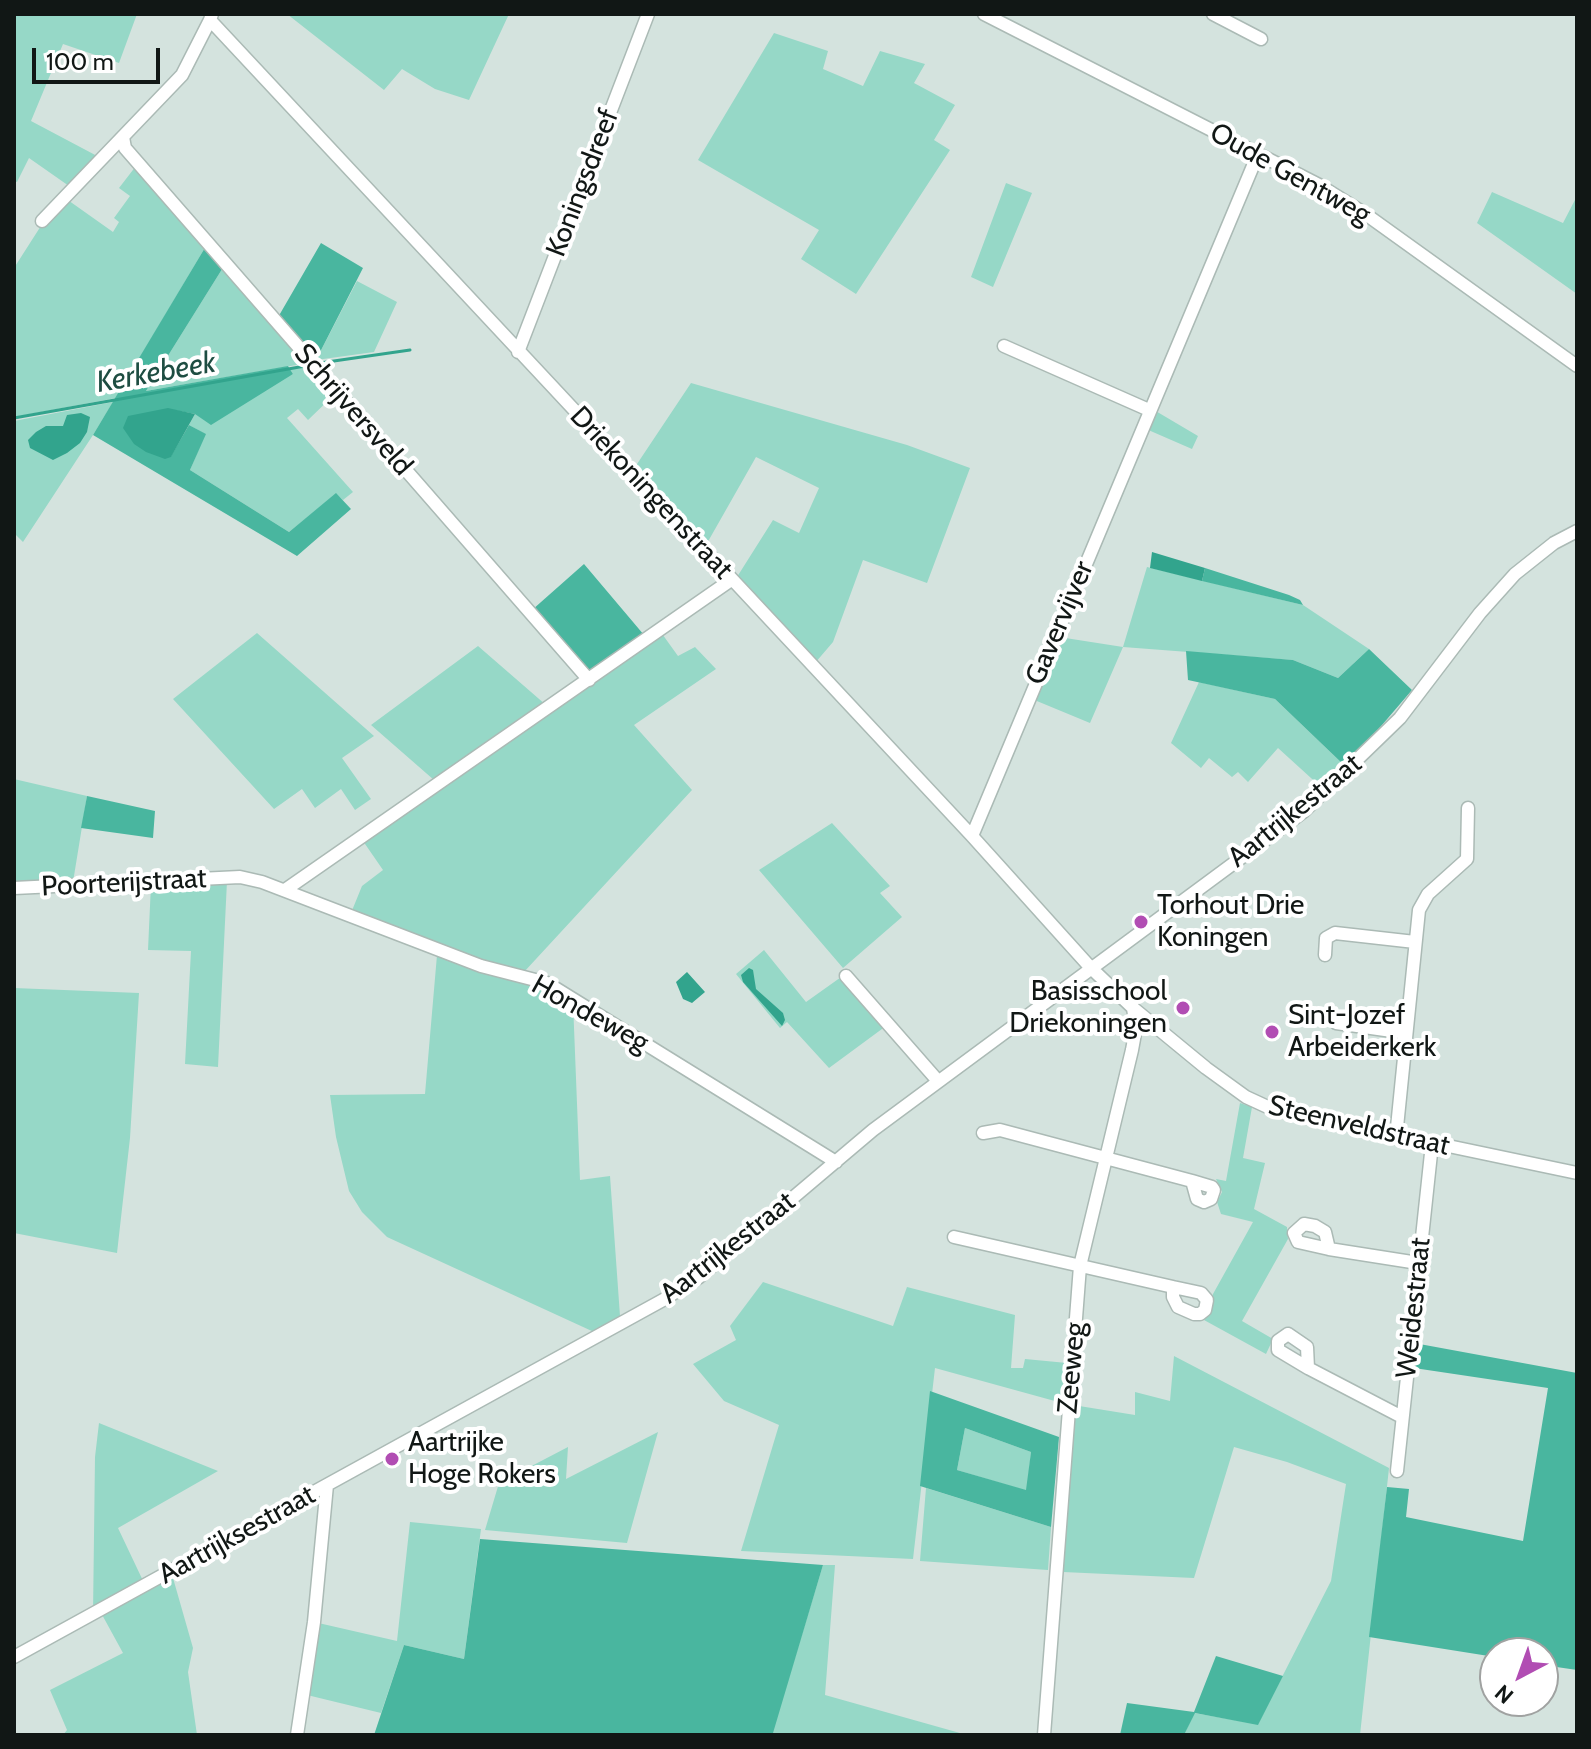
<!DOCTYPE html>
<style>
body{margin:0}
#map{position:relative;width:1591px;height:1749px;overflow:hidden;background:#d4e3de;font-family:Cabin,sans-serif}
canvas{display:block}
.frame{position:absolute;inset:0;border:16px solid #111715;pointer-events:none}
.north{position:absolute;left:1479px;top:1637px;width:80px;height:80px;box-sizing:border-box;background:#fff;border:2px solid #a0a2a1;border-radius:50%;rotate:221deg;font-size:22px;font-weight:700;line-height:32px;text-align:center;color:#111715}
.north::after{content:'';display:block;margin:auto;width:28px;height:36px;background:#b14db3;clip-path:polygon(50% 0,100% 100%,50% 72%,0 100%)}
.scale{position:absolute;left:32px;top:48px;width:128px;height:36px;box-sizing:border-box;border:4px solid #111715;border-top:0;padding-left:10px;font-size:24px;line-height:28px;white-space:nowrap;color:#111715;-webkit-text-stroke:6px #fff;paint-order:stroke}
</style>
<div id="map">
<canvas width="1591" height="1749"></canvas>
<div class="frame"></div>
<div class="north">N</div>
<div class="scale">100 m</div>
</div>
<script>
const ctx = document.querySelector('canvas').getContext('2d');
ctx.lineJoin = 'round';
function fill(path, color) { ctx.fillStyle = color; ctx.fill(path, 'evenodd'); }
const poly = rows => new Path2D(rows.map(r => 'M' + r).join(''));
function stroke(path, color, width, dash) { ctx.strokeStyle = color; ctx.lineWidth = width; ctx.lineCap = dash ? 'butt' : 'round'; ctx.setLineDash(dash || []); ctx.stroke(path); }
function label(font, color, halo, rows, align = 'center') {
  ctx.font = font + ' Cabin,sans-serif'; ctx.lineWidth = 8; ctx.setLineDash([]); ctx.textBaseline = 'middle'; ctx.strokeStyle = halo; ctx.fillStyle = color; for (const [text, x, y, turn = 0] of rows) {
    ctx.save(); ctx.translate(x, y); ctx.rotate((+turn || 0) * Math.PI / 180); ctx.textAlign = isNaN(turn) ? turn : align; if (halo) ctx.strokeText(text, 0, 0); ctx.fillText(text, 0, 0); ctx.restore();
  }
}
const green = poly([
 [14,14,137,14,119,63,63,44,31,121,99,157,69,186,29,158,17,182,14,181],
 [287,14,509,14,469,100,435,89,402,69,384,90],
 [774,33,828,51,823,69,863,86,880,51,925,64,914,83,955,105,934,140,950,150,856,294,801,259,819,230,698,160],
 [136,166,206,246,116,398,14,417,14,268,46,218,65,198,113,232,119,222,114,218,130,196,119,188],
 [1006,183,1032,193,993,287,971,277],
 [1492,192,1563,223,1577,196,1577,294,1477,223],
 [224,266,308,363,146,391],
 [357,281,397,302,374,352,316,360],
 [311,367,335,394,308,420,298,409,287,418,353,492,343,500,336,494,289,532,190,470,205,434,189,425,195,414,293,374,290,369],
 [691,383,907,445,970,468,927,583,863,560,833,642,815,663,737,577,773,520,799,533,819,488,756,457,706,545,635,467],
 [113,402,93,435,23,542,14,533,14,421],
 [1154,410,1198,436,1192,449,1146,429],
 [1147,567,1303,605,1369,649,1338,678,1293,660,1123,647,1090,723,1032,699,1059,637,1123,647],
 [660,631,678,656,695,647,716,669,634,725,692,790,524,972,496,967,351,913,362,886,383,870,363,841],
 [257,633,374,736,342,758,371,799,355,810,341,789,315,808,302,789,274,809,173,699],
 [478,646,546,705,434,780,371,725],
 [1199,682,1275,699,1346,767,1322,788,1278,748,1248,782,1238,772,1232,777,1209,758,1201,768,1171,743],
 [14,779,87,796,73,882,14,884],
 [832,823,890,886,880,893,902,917,843,968,759,870],
 [227,881,218,1067,185,1064,191,951,148,950,151,884],
 [764,950,806,1002,844,975,886,1026,829,1068,787,1022,780,1028,736,974],
 [437,955,541,985,573,1002,580,1180,610,1176,620,1316,594,1332,387,1237,362,1212,349,1191,336,1137,330,1095,425,1094],
 [14,988,139,993,130,1138,117,1253,14,1233],
 [1240,1103,1252,1107,1243,1158,1265,1163,1254,1209,1287,1227,1288,1239,1242,1321,1273,1339,1266,1354,1204,1320,1211,1310,1213,1294,1253,1222,1221,1214,1217,1202,1222,1192,1216,1179,1226,1181],
 [763,1282,893,1326,907,1287,1015,1315,1011,1368,1023,1368,1025,1359,1067,1363,1062,1403,935,1368,913,1559,741,1551,779,1425,724,1401,693,1364,736,1340,730,1326],
 [1174,1356,1389,1468,1360,1735,1184,1735,1194,1713,1258,1724,1331,1581,1346,1484,1287,1462,1234,1447,1194,1578,1063,1572,1073,1405,1135,1415,1135,1392,1170,1401],
 [99,1423,218,1471,118,1528,145,1585,171,1571,193,1648,188,1672,197,1735,63,1735,67,1730,50,1690,123,1653,100,1611,93,1614,95,1457],
 [965,1428,1031,1452,1027,1491,957,1470],
 [658,1432,627,1543,485,1530,499,1483,568,1447,566,1479],
 [926,1488,1051,1527,1048,1570,920,1561],
 [410,1522,481,1529,464,1659,404,1645,381,1713,303,1694,314,1622,397,1641],
 [823,1565,835,1565,825,1695,967,1735,772,1733]
]);
const forest = poly([
 [321,243,363,268,316,360,277,319],
 [206,246,224,266,146,391,288,366,293,374,211,425,195,414,168,409,171,456,189,425,206,434,190,470,289,532,336,493,351,509,297,556,93,435],
 [584,564,644,635,587,675,532,610],
 [1205,568,1289,595,1300,600,1303,605,1202,581],
 [1369,649,1412,690,1346,767,1275,699,1188,680,1186,651,1293,660,1338,678],
 [87,796,155,811,153,838,81,828],
 [1414,1343,1577,1373,1577,1670,1543,1665,1543,1653,1495,1653,1495,1657,1369,1637,1387,1487,1409,1489,1406,1517,1523,1541,1548,1388,1414,1368],
 [930,1391,1059,1437,1051,1527,920,1486],
 [965,1428,1031,1452,1026,1490,957,1470],
 [480,1539,823,1565,773,1733,776,1735,374,1735,404,1645,464,1659],
 [1216,1656,1283,1676,1258,1725,1195,1713,1184,1735,1120,1735,1127,1703,1194,1712]
]);
const water = poly([
 [168,408,195,414,171,457,165,459,146,452,134,444,123,428,128,416],
 [81,413,90,417,87,432,80,443,67,453,53,460,30,448,28,440,36,432,46,426,63,426,67,415],
 [1152,552,1205,568,1202,581,1150,568],
 [749,968,753,970,756,989,783,1013,785,1020,782,1026,743,982,741,975],
 [687,972,705,992,692,1003,683,999,676,982]
]);
const stream = poly([
 [320,363,410,350],
 [14,418,305,366]
]);
const minor = poly([
 [212,14,210,20,972,836,1090,967,1133,1008,1206,1068,1246,1097,1272,1109,1577,1173],
 [984,14,1319,185,1364,213,1577,366],
 [1213,14,1261,39],
 [123,137,125,148,589,680],
 [42,221,182,75,210,20],
 [1004,346,1149,410],
 [518,352,648,14],
 [972,836,1258,154],
 [14,888,240,877,262,882,481,966,547,983,836,1162],
 [285,890,731,580],
 [1325,955,1326,938,1335,933,1415,942],
 [846,976,938,1081],
 [1336,1023,1406,1033],
 [983,1133,1000,1130,1192,1181,1197,1199,1204,1202,1211,1199,1214,1190,1212,1187,1192,1181],
 [1396,1137,1419,910,1428,894,1467,859,1468,808],
 [1304,1224,1315,1226,1325,1232,1329,1249,1298,1242,1294,1233,1304,1224],
 [954,1237,1173,1287],
 [1329,1249,1418,1263],
 [1173,1287,1201,1293,1207,1300,1205,1310,1200,1314,1194,1314,1178,1307,1173,1297,1173,1287],
 [1288,1334,1307,1347,1308,1368,1278,1350,1278,1341,1288,1334],
 [1308,1368,1402,1417],
 [1397,1471,1432,1144],
 [14,1657,663,1300,698,1278,873,1130,1303,812,1400,718,1480,613,1515,574,1554,543,1577,531],
 [297,1735,314,1622,327,1485],
 [1044,1735,1080,1266,1132,1050,1136,1028,1133,1008]
]);
const markers = [
 [1141,922,8,"#b14db3"],
 [1183,1008,8,"#b14db3"],
 [1272,1032,8,"#b14db3"],
 [392,1459,8,"#b14db3"]
];
const streetNames = [
 ["Oude Gentweg",1290,174,29],
 ["Koningsdreef",583,183,-69],
 ["Schrijversveld",353,410,49],
 ["Driekoningenstraat",651,493,47],
 ["Gavervijver",1060,623,-67],
 ["Aartrijkestraat",1295,811,-39],
 ["Poorterijstraat",124,883,-3],
 ["Hondeweg",590,1014,29],
 ["Steenveldstraat",1359,1126,13],
 ["Aartrijkestraat",728,1248,-38],
 ["Weidestraat",1414,1308,-84],
 ["Zeeweg",1072,1368,-85],
 ["Aartrijksestraat",237,1535,-29]
];
const poiNames = [
 ["Torhout Drie",1157,906],
 ["Koningen",1157,938],
 ["Basisschool",1167,992,"right"],
 ["Driekoningen",1167,1024,"right"],
 ["Sint-Jozef",1288,1016],
 ["Arbeiderkerk",1288,1048],
 ["Aartrijke",408,1443],
 ["Hoge Rokers",408,1475]
];
const waterNames = [
 ["Kerkebeek",156,373,-10]
];
fill(green, '#96d8c7');
fill(forest, '#49b69f');
fill(water, '#32a48d');
stroke(stream, '#32a48d', 3);
stroke(minor, '#abbab5', 15);
stroke(minor, '#fff', 12);
for (const [x, y, r, color] of markers) { const dot = new Path2D(); dot.arc(x, y, r, 0, 2 * Math.PI); ctx.fillStyle = color; ctx.fill(dot); stroke(dot, '#fff', 3); }
label('28px', '#111715', '#fff', streetNames);
label('28px', '#111715', '#fff', poiNames, 'left');
label('italic 30px', '#1e4d42', '#fff', waterNames);
</script>
